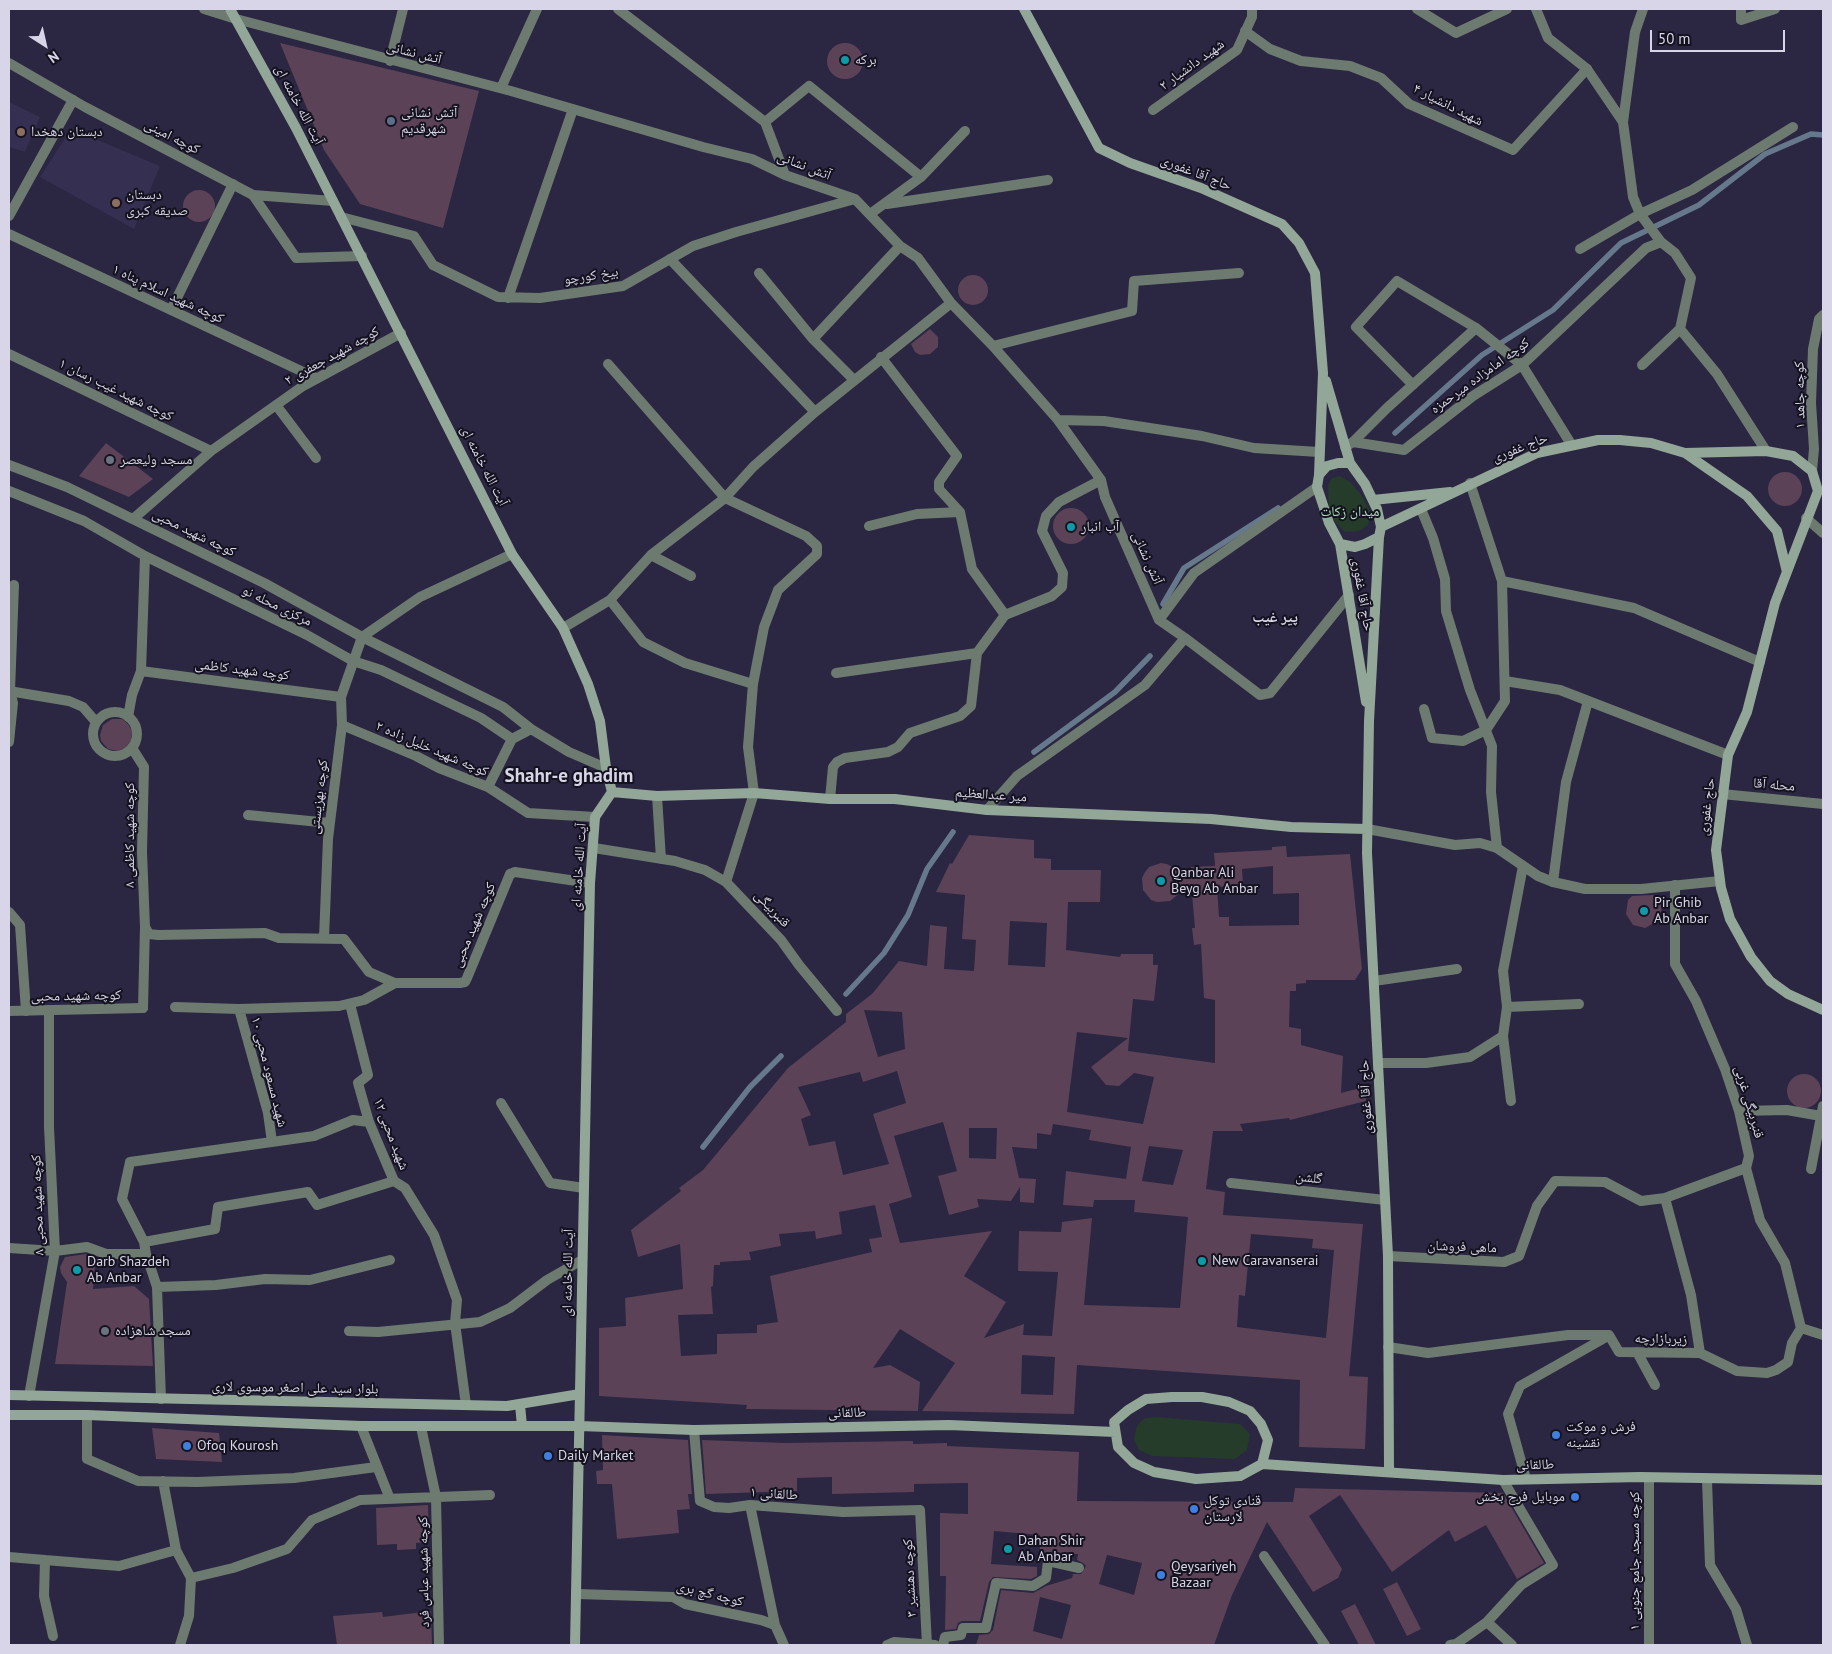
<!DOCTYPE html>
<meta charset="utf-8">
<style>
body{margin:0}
#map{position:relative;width:1832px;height:1654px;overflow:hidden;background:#2b2642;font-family:"PT Sans",sans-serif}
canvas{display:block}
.frame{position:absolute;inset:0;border:10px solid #d7d5e7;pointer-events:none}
.north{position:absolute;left:20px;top:20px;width:50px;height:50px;-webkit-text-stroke:4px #14121e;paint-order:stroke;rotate:145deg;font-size:14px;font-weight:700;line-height:20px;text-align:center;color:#d7d5e7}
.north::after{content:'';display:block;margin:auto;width:18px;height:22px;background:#d7d5e7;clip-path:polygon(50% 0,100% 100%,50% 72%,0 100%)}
.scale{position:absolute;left:1650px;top:30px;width:135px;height:22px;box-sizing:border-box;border:2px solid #d7d5e7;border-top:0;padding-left:6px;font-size:15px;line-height:18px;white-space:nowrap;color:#d7d5e7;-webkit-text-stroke:4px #14121e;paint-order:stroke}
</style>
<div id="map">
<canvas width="1832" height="1654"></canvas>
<div class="frame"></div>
<div class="north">N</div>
<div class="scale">50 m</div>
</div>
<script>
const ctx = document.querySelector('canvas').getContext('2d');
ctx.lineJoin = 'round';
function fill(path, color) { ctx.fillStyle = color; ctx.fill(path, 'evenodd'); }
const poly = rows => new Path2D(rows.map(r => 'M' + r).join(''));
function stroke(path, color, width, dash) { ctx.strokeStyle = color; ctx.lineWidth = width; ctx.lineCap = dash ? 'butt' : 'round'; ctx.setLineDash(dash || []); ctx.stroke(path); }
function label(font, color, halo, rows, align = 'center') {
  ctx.font = font + ' "PT Sans","Noto Naskh Arabic",sans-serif'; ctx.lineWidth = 4; ctx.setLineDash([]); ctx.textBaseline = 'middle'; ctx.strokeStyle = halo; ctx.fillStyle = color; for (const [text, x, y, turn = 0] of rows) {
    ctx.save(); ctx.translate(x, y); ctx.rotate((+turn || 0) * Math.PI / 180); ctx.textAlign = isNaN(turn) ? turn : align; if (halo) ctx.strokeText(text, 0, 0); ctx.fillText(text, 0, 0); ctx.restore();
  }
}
const built = poly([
 [9,102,40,117,25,152,9,147],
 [71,129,160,166,134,229,40,177]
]);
const green = poly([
 [1340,476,1350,482,1362,496,1371,513,1368,525,1359,531,1345,532,1335,522,1329,508,1328,485,1332,478],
 [1157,1417,1240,1424,1250,1434,1247,1450,1235,1459,1152,1456,1139,1450,1134,1439,1137,1426,1145,1418]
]);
const stream = poly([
 [1395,433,1482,355,1553,310,1621,243,1699,205,1765,154,1811,134,1823,135],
 [1163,604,1184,568,1278,508],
 [1034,752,1115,692,1150,656],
 [846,994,884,953,908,915,927,869,953,832],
 [703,1147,750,1087,781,1056]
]);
const building = poly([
 [280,43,479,91,443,228,360,204,324,150],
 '827 61a18 18 0 1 1 36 0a18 18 0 1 1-36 0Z',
 '183 206a16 16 0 1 1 32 0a16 16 0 1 1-32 0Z',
 '958 290a15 15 0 1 1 30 0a15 15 0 1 1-30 0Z',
 [930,329,938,337,938,347,930,354,920,355,915,352,911,344],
 [106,443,153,479,129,497,79,476],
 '1768 489a17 17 0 1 1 34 0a17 17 0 1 1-34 0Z',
 '1053 526a18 18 0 1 1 36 0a18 18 0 1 1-36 0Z',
 [112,719,122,719,128,724,132,731,131,741,125,748,118,751,108,749,101,741,100,735,103,725],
 [969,835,1034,840,1034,858,1051,859,1051,870,1101,870,1100,902,1068,902,1066,950,1120,957,1121,954,1153,954,1153,965,1158,965,1154,1001,1133,999,1128,1051,1215,1063,1215,1000,1204,998,1201,944,1194,945,1192,928,1195,928,1191,884,1170,901,1157,902,1151,900,1143,890,1142,878,1145,872,1149,867,1161,863,1167,864,1191,877,1191,867,1215,866,1214,853,1272,850,1272,847,1286,846,1287,857,1350,854,1362,969,1355,980,1306,980,1306,983,1296,984,1296,991,1290,991,1289,1027,1301,1029,1301,1045,1343,1056,1341,1093,1364,1087,1366,1101,1290,1120,1289,1118,1240,1124,1243,1131,1213,1131,1206,1189,1225,1192,1223,1215,1363,1224,1349,1376,1368,1377,1365,1449,1299,1447,1300,1380,1077,1365,1074,1414,922,1411,955,1363,900,1329,873,1368,890,1365,920,1382,918,1411,746,1409,747,1405,599,1396,599,1328,626,1326,625,1298,683,1289,680,1244,638,1257,631,1230,681,1191,679,1188,703,1170,788,1068,846,1022,846,1014,872,994,899,961,927,966,930,925,947,927,944,969,974,971,976,940,962,939,965,895,936,892,950,863,952,864],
 [1273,866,1273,894,1299,893,1299,925,1229,926,1229,917,1219,917,1217,887,1243,885,1242,869],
 [1010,921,1047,923,1045,967,1008,965],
 [864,1010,902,1012,905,1049,878,1057],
 [1077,1032,1128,1038,1091,1067,1106,1085,1119,1086,1134,1073,1154,1077,1143,1124,1067,1112],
 [897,1071,906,1103,873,1114,889,1164,843,1175,835,1141,809,1146,801,1119,811,1115,798,1087,860,1072,863,1082],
 [943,1122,957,1171,938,1176,949,1215,979,1207,977,1199,1011,1201,1020,1187,1020,1202,1034,1203,1036,1179,1019,1178,1012,1147,1037,1149,1037,1133,1051,1135,1053,1124,1091,1130,1089,1140,1131,1147,1126,1179,1066,1171,1063,1205,1093,1207,1094,1200,1135,1200,1134,1212,1188,1217,1180,1308,1084,1305,1092,1218,1062,1222,1061,1232,1019,1231,1018,1271,1058,1272,1052,1336,1023,1335,1024,1324,984,1338,1006,1302,964,1276,992,1231,900,1243,889,1204,912,1197,894,1136],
 [969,1128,997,1128,996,1159,969,1158],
 [1149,1146,1183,1150,1173,1185,1142,1181],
 [875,1205,882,1237,869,1239,872,1252,770,1276,778,1322,757,1325,757,1333,717,1334,717,1354,681,1356,678,1315,713,1314,711,1287,713,1286,714,1265,720,1265,720,1262,751,1260,749,1252,781,1246,779,1234,815,1231,816,1239,842,1234,839,1212],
 [1251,1234,1313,1239,1312,1248,1334,1250,1326,1338,1237,1327,1239,1295,1245,1296],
 [1022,1355,1055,1357,1053,1395,1021,1394],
 [1653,895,1660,901,1662,908,1658,921,1645,928,1633,925,1626,914,1628,900,1632,896],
 '1787 1091a17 17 0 1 1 34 0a17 17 0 1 1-34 0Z',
 [86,1254,90,1257,95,1267,93,1289,134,1286,149,1299,153,1366,55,1364,67,1282,61,1273,60,1267,65,1257],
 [152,1428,219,1433,222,1462,156,1459],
 [602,1435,688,1440,692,1494,688,1494,690,1509,677,1510,679,1533,617,1539,612,1484,597,1484,596,1471,603,1470],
 [702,1440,786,1443,913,1441,913,1444,947,1443,947,1446,1079,1452,1077,1501,1293,1502,1295,1488,1503,1493,1544,1563,1517,1579,1486,1525,1455,1542,1449,1530,1392,1572,1340,1495,1309,1516,1342,1569,1338,1578,1313,1592,1267,1522,1232,1595,1214,1645,976,1645,979,1635,989,1634,993,1630,1001,1590,1033,1593,1046,1586,1072,1578,1073,1574,1081,1574,1086,1566,1083,1563,1077,1560,1078,1554,1040,1554,1040,1535,994,1531,991,1564,1037,1567,1037,1576,1031,1579,993,1577,989,1582,980,1621,962,1621,958,1623,956,1629,945,1630,946,1576,940,1576,940,1513,968,1514,968,1483,914,1484,914,1492,832,1494,832,1477,797,1478,797,1491,706,1494],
 [1107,1555,1142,1563,1134,1595,1099,1584],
 [1040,1597,1071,1605,1062,1639,1033,1631],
 [428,1505,429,1542,416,1543,416,1549,397,1550,397,1544,377,1545,376,1508],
 [1397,1582,1421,1629,1407,1636,1383,1589],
 [1355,1604,1376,1645,1359,1645,1341,1611],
 [431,1611,432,1645,337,1645,333,1616,382,1612,383,1617]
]);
const minor = poly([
 [618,9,765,122,785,175],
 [1417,9,1456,33,1507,9],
 [1643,9,1635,32,1623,122,1633,197,1640,214,1661,242,1675,253,1691,278,1680,329,1717,374,1766,451],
 [1741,9,1741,20,1775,9],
 [236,19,511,91,703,147,752,159,785,175,855,199,900,246,918,258,951,303,993,346,1058,420,1101,480,1105,497,1159,620],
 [1245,31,1270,49,1301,61,1350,66,1381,78,1409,104,1513,150,1587,69],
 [390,61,403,9],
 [501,88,537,9],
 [765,122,809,86,921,177,870,214],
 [921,177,965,131],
 [253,195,296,258,362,256],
 [887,204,1048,180],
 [9,216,73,100],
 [341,217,414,236,433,265,498,297,540,298,623,286,693,246,736,232,855,199],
 [9,234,316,378],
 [1580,249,1640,214,1692,190,1793,127],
 [670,259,815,412],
 [759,273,813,339,854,380],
 [508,298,573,109],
 [171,310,233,184],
 [813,339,900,246],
 [993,346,1132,311,1134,281,1239,273],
 [9,354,211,451],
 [608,364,725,498,806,536,817,546,817,554,778,590,764,627,753,684,748,747,754,793,726,882],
 [1642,365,1680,329],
 [1413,385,1356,327,1397,281,1476,328],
 [276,405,316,458],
 [1058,420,1104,421,1202,436,1254,448,1319,452],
 [1353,442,1387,408,1476,328,1522,365,1571,444],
 [1345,447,1353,442,1404,450,1473,396,1522,365,1646,248,1661,242],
 [9,465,67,487,264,583,362,637,503,707,531,729,569,752,606,768],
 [1812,471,1814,449,1811,403,1813,349,1819,319,1823,315],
 [9,491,84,521,145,556,307,635,353,661,381,670,481,718,512,739,531,729],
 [1421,509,1433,538,1445,579,1446,611,1470,690,1492,746,1491,792,1497,848],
 [1806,518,1823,533],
 [133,519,211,451,303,386,401,333],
 [869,526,917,514,960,512],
 [651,555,691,576],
 [1502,581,1634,608,1760,662],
 [610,600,643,642,685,663,753,684],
 [1005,615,1052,596,1062,587,1063,573,1042,531,1046,516,1059,502,1101,480],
 [563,628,610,600,651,555,725,498,753,467,815,412,951,303],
 [1185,638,1260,695,1270,693,1349,595],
 [141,671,341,697],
 [836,673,977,653],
 [1505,681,1560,690,1728,755],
 [1424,709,1432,738,1463,741,1486,730,1505,701,1502,581,1470,483],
 [128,717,132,695,141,671,145,556],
 [342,725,416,756,439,768,488,787,528,813,595,817],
 [9,742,13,703,10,691,14,585],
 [132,748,144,767,142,852,145,927,149,934,158,935,265,933,279,938,344,939,369,972,395,983],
 [488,787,512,739],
 [1722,794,1823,804],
 [657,796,661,859],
 [830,799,833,767,837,762,845,758,888,752,898,747,910,733,960,716,971,706,977,653,1005,615,972,569,960,512,939,489,939,482,957,456,881,357],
 [987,810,1017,776,1145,685,1185,638,1159,620,1194,573,1317,487],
 [248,815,330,823],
 [594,848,675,861,705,870,726,882,781,940,799,965,837,1011],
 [1553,882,1566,782,1588,701],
 [1675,885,1675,964,1696,1001,1725,1069,1739,1111,1749,1156,1746,1168,1760,1220,1785,1263,1801,1328],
 [9,912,20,925,26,1011],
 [324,938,328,839,342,725,341,697,362,637,420,597,512,554],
 [1374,981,1457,969],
 [350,1004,368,1075,358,1083,369,1122,394,1181,405,1188,434,1235,457,1300,455,1323,466,1405],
 [175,1007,239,1009,339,1006,364,1000,395,983,460,983,465,982,467,978,510,874,515,872,590,883],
 [1507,1007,1579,1004],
 [143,1008,145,926],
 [239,1009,268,1113,272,1142],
 [1503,1036,1511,1101],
 [1378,1063,1426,1063,1470,1057,1503,1036,1507,1007,1503,971,1523,866],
 [501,1103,550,1183,584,1188],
 [1739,1111,1787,1110,1821,1116],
 [1811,1169,1823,1106],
 [1231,1183,1385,1200],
 [1665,1198,1691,1295,1700,1353],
 [144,1242,215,1229,218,1207,308,1192,317,1205,394,1181],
 [9,1248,55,1251,87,1247,106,1254,146,1254,157,1287,216,1285,265,1279,310,1280,390,1260],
 [146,1254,144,1242,122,1199,130,1162,314,1136,353,1120,369,1122],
 [1388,1256,1504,1262,1519,1256,1537,1206,1555,1181,1605,1182,1641,1201,1665,1198,1746,1168],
 [157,1287,161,1399],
 [349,1331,378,1332,480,1322,510,1308,547,1280,582,1260],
 [1388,1347,1428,1353,1568,1335,1609,1335,1619,1352,1700,1353,1737,1371,1767,1373,1776,1370,1788,1362,1792,1343,1801,1328,1823,1335],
 [1637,1352,1655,1385],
 [29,1396,55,1251,49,1127,49,1010],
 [87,1415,87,1459,138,1481,198,1482,294,1478,376,1467],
 [361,1426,390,1499],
 [421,1427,436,1497,439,1645],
 [694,1430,700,1501,714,1507,729,1508,750,1505,843,1512,920,1510,927,1645],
 [1649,1478,1649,1645],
 [1526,1479,1508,1414,1520,1386,1608,1336],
 [1707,1480,1710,1565,1736,1609,1747,1645],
 [163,1481,176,1550,191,1578],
 [750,1505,775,1625,784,1645],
 [1264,1556,1325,1645],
 [9,1557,45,1560,44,1596,53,1636],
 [45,1560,119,1566,176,1550],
 [577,1594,673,1597,685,1604,761,1620,775,1625],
 [1487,1622,1512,1645],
 [180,1645,189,1616,191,1578,233,1568,287,1549,312,1520,360,1500,490,1495],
 [887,1645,894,1642,935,1645],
 [943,1645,945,1637,961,1635,963,1628,986,1628,996,1583,1033,1586,1046,1578,1048,1561,1079,1568],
 [1450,1645,1456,1644,1487,1622,1521,1585,1553,1565,1503,1480]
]);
const tertiary = poly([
 [204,9,236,19],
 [1536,9,1548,38,1587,69,1623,122],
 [9,63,85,107,253,195,333,201],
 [1153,110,1237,50,1252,17,1252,9],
 [9,691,69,701,83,707,96,722],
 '93 734a22 22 0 1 1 44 0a22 22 0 1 1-44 0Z',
 [1367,829,1455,845,1480,843,1497,848,1538,876,1553,882,1585,889,1641,889,1720,881],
 [9,1011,143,1008]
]);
const secondary = poly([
 [230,9,296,128,512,554,563,628,588,684,600,721,606,768,612,792,595,817,590,883,575,1645],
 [1024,9,1099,148,1130,163,1201,188,1282,224,1299,243,1315,273,1323,373,1319,475],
 [1326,381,1350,463],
 [1685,453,1766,451,1793,456,1812,471,1818,491,1775,603,1747,712,1728,755,1716,850,1721,888,1730,919,1751,957,1770,981,1788,994,1823,1010],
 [1373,500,1450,492],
 [1381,527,1537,453,1598,440,1620,440,1651,443,1685,453,1747,496,1777,531,1787,572],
 [1379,537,1369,721,1367,853,1388,1256,1389,1471],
 [1340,544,1355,547,1365,544,1379,537,1381,527,1377,509,1365,484,1350,463,1338,463,1327,466,1319,475,1317,487,1329,523,1340,544,1366,702],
 [612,792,657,796,754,793,830,799,895,799,987,810,1211,819,1291,827,1367,829],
 [9,1395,507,1406,580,1394],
 [1172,1397,1202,1397,1229,1402,1250,1411,1261,1424,1268,1440,1262,1464,1240,1476,1196,1479,1154,1472,1134,1463,1118,1447,1114,1422,1128,1410,1146,1399,1172,1397],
 [520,1405,522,1426],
 [9,1415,87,1415,361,1426,579,1426,694,1430,949,1425,1115,1432],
 [1262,1464,1503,1480,1640,1477,1823,1480]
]);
const markers = [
 [845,60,5,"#0f9aa8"],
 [391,121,5,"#5c6f8a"],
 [21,132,5,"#8d6e63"],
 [116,203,5,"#8d6e63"],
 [110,460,5,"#6b7280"],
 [1071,527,5,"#0f9aa8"],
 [1161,881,5,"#0f9aa8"],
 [1644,911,5,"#0f9aa8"],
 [1202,1261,5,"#0f9aa8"],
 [77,1270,5,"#0f9aa8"],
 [105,1331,5,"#6b7280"],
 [1556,1435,5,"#3f7fe0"],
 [187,1446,5,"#3f7fe0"],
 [548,1456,5,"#3f7fe0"],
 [1575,1497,5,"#3f7fe0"],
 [1194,1509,5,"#3f7fe0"],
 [1008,1549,5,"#0f9aa8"],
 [1161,1575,5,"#3f7fe0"]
];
const streetNames = [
 ["آتش نشانی",414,53,14],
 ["شهید دانشیار ۲",1192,65,-36],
 ["آیت الله خامنه ای",299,105,62],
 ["شهید دانشیار ۴",1448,105,27],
 ["کوچه امینی",172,137,27],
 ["آتش نشانی",804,166,21],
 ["حاج آقا غفوری",1196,173,21],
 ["بیخ کورچو",591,276,-9],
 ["کوچه شهید اسلام پناه ۱",168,294,25],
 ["کوچه شهید جعفری ۲",332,356,-29],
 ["کوچه امامزاده میرحمزه",1480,376,-36],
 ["کوچه شهید غیب رسان ۱",116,390,26],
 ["کوچه جاهد ۱",1800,395,-91],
 ["حاج غفوری",1520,448,-21],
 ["آیت الله خامنه ای",484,466,63],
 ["کوچه شهید محبی",194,533,26],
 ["آتش نشانی",1147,558,66],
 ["حاج آقا غفوری",1362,594,80],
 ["مرکزی محله نو",277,606,26],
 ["کوچه شهید کاظمی",242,670,7],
 ["کوچه شهید خلیل زاده ۲",432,749,23],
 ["محله آقا",1774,785,5],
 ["میر عبدالعظیم",991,795,4],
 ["کوچه بهزیستی",319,797,-83],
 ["حاج غفوری",1707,807,-83],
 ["کوچه شهید کاظمی ۸",130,835,-90],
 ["آیت الله خامنه ای",579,867,-86],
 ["قنبربیگی",772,909,47],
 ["کوچه شهید محبی",474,925,-67],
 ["کوچه شهید محبی",76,996,-1],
 ["شهید مسعود محبی ۱۰",269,1072,76],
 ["حاج آقا غفوری",1366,1097,-93],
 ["قنبربیگی غربی",1749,1102,74],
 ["شهید محبی ۱۲",391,1134,69],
 ["گلشن",1309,1178,6],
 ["کوچه شهید محبی ۸",38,1205,-92],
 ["ماهی فروشان",1462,1247,2],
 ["آیت الله خامنه ای",568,1273,-89],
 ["زیربازارچه",1661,1339,1],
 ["بلوار سید علی اصغر موسوی لاری",295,1388,1],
 ["طالقانی",847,1413,-1],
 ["طالقانی",1535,1465,-1],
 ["طالقانی ۱",774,1494,4],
 ["کوچه مسجد جامع جنوبی ۱",1635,1561,-90],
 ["کوچه شهید عباس فرد",424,1572,-91],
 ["کوچه دهنشیر ۳",910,1578,-93],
 ["کوچه گچ بری",710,1594,14]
];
const poiNames = [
 ["برکه",855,60],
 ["آتش نشانی",401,113],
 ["شهرقدیم",401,129],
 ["دبستان دهخدا",31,132],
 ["دبستان",126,195],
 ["صدیقه کبری",126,211],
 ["مسجد ولیعصر",120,460],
 ["آب انبار",1081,527],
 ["Qanbar Ali",1171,873],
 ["Beyg Ab Anbar",1171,889],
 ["Pir Ghib",1654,903],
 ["Ab Anbar",1654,919],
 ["New Caravanserai",1212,1261],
 ["Darb Shazdeh",87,1262],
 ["Ab Anbar",87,1278],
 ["مسجد شاهزاده",115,1331],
 ["فرش و موکت",1566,1427],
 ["نقشینه",1566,1443],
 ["Ofoq Kourosh",197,1446],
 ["Daily Market",558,1456],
 ["موبایل فرح بخش",1565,1497,"right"],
 ["قنادی توکل",1204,1501],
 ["لارستان",1204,1517],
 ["Dahan Shir",1018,1541],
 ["Ab Anbar",1018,1557],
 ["Qeysariyeh",1171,1567],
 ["Bazaar",1171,1583]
];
const parkNames = [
 ["میدان زکات",1350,512]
];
const neighbourhoodNames = [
 ["پیر غیب",1275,618]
];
const districtNames = [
 ["Shahr-e ghadim",569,777]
];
fill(built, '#352f51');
fill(green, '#253c2b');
stroke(stream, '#66788c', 5.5);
fill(building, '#5b4257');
stroke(minor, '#6d7a70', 10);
stroke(tertiary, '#6d7a70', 10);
stroke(secondary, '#92a797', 10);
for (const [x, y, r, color] of markers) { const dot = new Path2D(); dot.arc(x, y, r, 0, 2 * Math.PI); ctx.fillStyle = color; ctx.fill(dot); stroke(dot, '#14121e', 2); }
label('14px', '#d7d5e7', '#14121e', streetNames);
label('14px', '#d7d5e7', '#14121e', poiNames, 'left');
label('14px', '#aee4bd', '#14121e', parkNames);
label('bold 15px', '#d7d5e7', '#14121e', neighbourhoodNames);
label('bold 19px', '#d7d5e7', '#14121e', districtNames);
</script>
